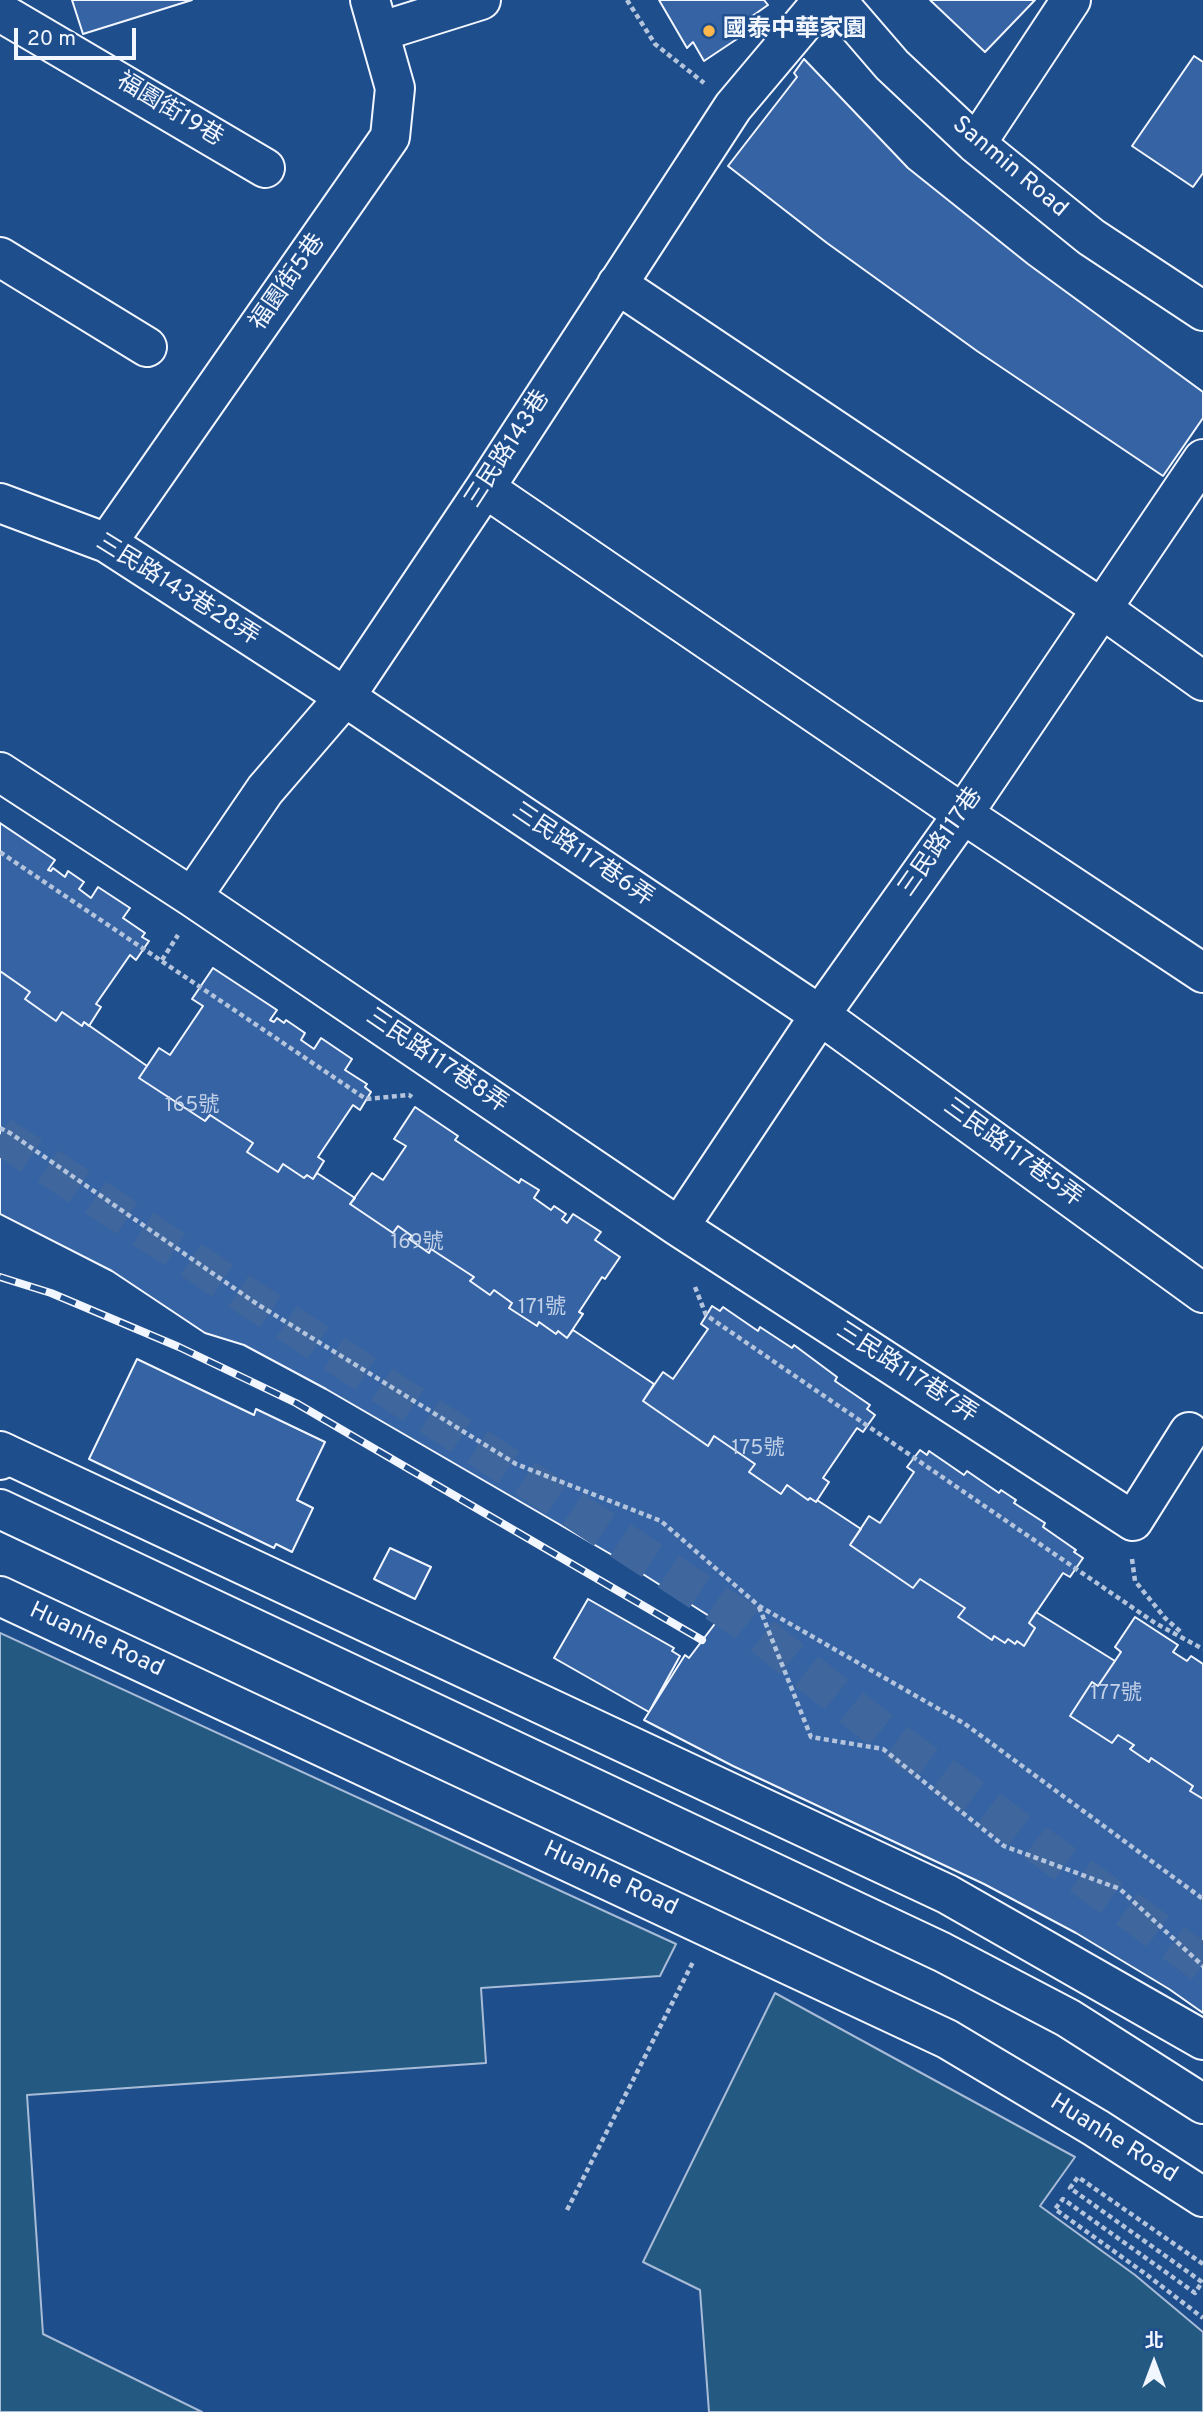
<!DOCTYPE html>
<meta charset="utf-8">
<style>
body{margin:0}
#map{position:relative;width:1203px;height:2412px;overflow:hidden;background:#1f4e8c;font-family:Overpass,"Noto Sans TC",sans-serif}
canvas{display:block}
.north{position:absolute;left:1119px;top:2328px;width:70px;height:70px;-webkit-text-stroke:5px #1f4e8c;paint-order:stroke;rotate:0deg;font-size:19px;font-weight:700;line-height:28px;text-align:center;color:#f2f6ff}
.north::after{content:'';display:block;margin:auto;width:24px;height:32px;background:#f2f6ff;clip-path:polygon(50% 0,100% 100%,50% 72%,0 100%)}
.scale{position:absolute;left:14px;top:28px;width:122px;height:32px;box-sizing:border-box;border:4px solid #f2f6ff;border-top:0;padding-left:9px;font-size:21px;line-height:24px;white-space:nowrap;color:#f2f6ff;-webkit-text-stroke:5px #1f4e8c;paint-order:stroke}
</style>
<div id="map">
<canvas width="1203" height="2412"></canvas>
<div class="north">北</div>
<div class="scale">20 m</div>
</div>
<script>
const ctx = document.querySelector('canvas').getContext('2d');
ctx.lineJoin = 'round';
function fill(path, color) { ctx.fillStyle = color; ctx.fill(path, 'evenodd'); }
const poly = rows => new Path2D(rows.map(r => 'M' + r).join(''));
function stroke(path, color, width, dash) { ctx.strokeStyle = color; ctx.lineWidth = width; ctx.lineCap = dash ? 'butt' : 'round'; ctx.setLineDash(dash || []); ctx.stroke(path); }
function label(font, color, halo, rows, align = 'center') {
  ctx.font = font + ' Overpass,"Noto Sans TC",sans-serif'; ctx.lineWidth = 5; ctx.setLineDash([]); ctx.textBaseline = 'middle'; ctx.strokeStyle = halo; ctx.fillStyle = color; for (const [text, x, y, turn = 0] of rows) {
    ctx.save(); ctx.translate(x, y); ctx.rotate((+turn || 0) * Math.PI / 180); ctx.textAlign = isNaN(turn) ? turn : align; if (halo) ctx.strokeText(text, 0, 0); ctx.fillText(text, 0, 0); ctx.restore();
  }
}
const green = poly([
 [0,1633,676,1944,660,1976,481,1988,486,2063,27,2095,43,2334,202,2412,0,2412,0,1633],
 [775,1993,1075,2157,1040,2206,1135,2275,1203,2332,1203,2412,709,2412,700,2290,643,2262,775,1993]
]);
const building = poly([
 [72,0,192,0,83,34,72,0],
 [659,0,764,0,768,5,738,26,743,35,704,61,693,42,687,48,659,0],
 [930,0,1035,0,985,52,930,0],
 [1194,56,1203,62,1203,173,1193,187,1132,146,1194,56],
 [804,59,908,168,1028,264,1203,392,1203,418,1163,476,977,351,827,243,728,166,797,77,794,73,804,59],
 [0,823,55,860,48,870,51,871,53,868,65,877,68,871,84,882,79,889,91,898,98,887,130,908,123,918,145,933,142,937,149,941,136,960,130,955,96,1004,101,1007,89,1026,84,1022,82,1026,62,1012,56,1021,25,999,30,992,0,971,0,823],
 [213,968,277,1010,270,1020,274,1022,277,1018,284,1023,286,1020,305,1033,301,1040,314,1049,321,1038,352,1059,345,1070,367,1084,365,1087,371,1092,360,1110,353,1105,318,1157,324,1161,313,1179,307,1175,304,1178,283,1164,278,1172,247,1152,253,1143,210,1115,205,1121,139,1078,159,1048,170,1055,203,1006,192,999,213,968],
 [0,971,30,992,25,999,56,1021,62,1012,82,1026,84,1022,147,1066,139,1078,205,1121,210,1115,253,1143,247,1152,278,1172,283,1164,304,1178,307,1175,313,1179,317,1173,355,1198,350,1204,393,1233,398,1226,412,1236,409,1239,429,1253,431,1249,474,1277,470,1281,490,1295,494,1290,512,1303,509,1308,537,1326,539,1322,556,1334,558,1331,567,1338,573,1330,654,1384,643,1401,708,1446,714,1436,755,1464,749,1472,781,1494,787,1485,808,1500,810,1498,816,1502,817,1500,861,1529,850,1545,913,1588,920,1579,965,1608,958,1617,992,1640,994,1636,1005,1643,1008,1639,1015,1644,1017,1641,1024,1646,1035,1628,1029,1623,1036,1612,1115,1661,1098,1686,1092,1682,1070,1716,1112,1743,1118,1735,1134,1745,1130,1749,1149,1762,1151,1758,1193,1786,1190,1791,1203,1799,1203,2013,1169,1989,1076,1933,984,1884,733,1766,644,1720,685,1655,689,1658,717,1621,619,1559,326,1389,244,1345,205,1333,112,1271,0,1214,0,971],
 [415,1107,458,1136,455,1140,519,1183,521,1179,539,1190,534,1198,551,1210,554,1206,566,1214,562,1219,567,1223,573,1214,601,1232,595,1240,620,1257,605,1279,602,1277,579,1312,583,1314,567,1338,558,1331,556,1334,539,1322,537,1326,509,1308,512,1303,494,1290,490,1295,470,1281,474,1277,431,1249,429,1253,409,1239,412,1236,398,1226,393,1233,350,1204,372,1173,383,1180,406,1146,394,1139,415,1107],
 [712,1306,720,1311,723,1307,758,1331,760,1327,792,1348,794,1345,837,1377,835,1381,870,1405,867,1409,875,1415,863,1432,857,1428,823,1478,829,1482,816,1502,810,1498,808,1500,787,1485,781,1494,749,1472,755,1464,714,1436,708,1446,643,1401,663,1372,673,1379,708,1329,701,1324,712,1306],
 [137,1359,254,1415,256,1409,325,1442,297,1500,313,1508,292,1552,276,1544,274,1548,89,1459,137,1359],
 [920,1450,927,1455,929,1451,964,1475,967,1471,999,1493,1001,1490,1016,1500,1014,1503,1045,1523,1043,1527,1076,1550,1074,1552,1083,1558,1070,1577,1063,1573,1029,1623,1035,1628,1024,1646,1017,1641,1015,1644,1008,1639,1005,1643,994,1636,992,1640,958,1617,965,1608,920,1579,913,1588,850,1545,869,1516,880,1523,914,1472,907,1467,920,1450],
 [390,1548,431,1567,415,1599,374,1579,390,1548],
 [588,1599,674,1648,672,1651,680,1656,649,1712,554,1658,588,1599],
 [1135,1617,1178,1645,1173,1652,1187,1661,1191,1656,1203,1664,1203,1799,1190,1791,1193,1786,1151,1758,1149,1762,1130,1749,1134,1745,1118,1735,1112,1743,1070,1716,1092,1682,1098,1686,1121,1652,1115,1647,1135,1617]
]);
const minorTunnel = poly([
 [0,1135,744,1621,884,1733,1203,1964]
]);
const path = poly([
 [627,0,655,44,704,83],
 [0,852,366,1099,409,1095,412,1097],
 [162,960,178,935],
 [0,1128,10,1133,257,1304,516,1464,661,1521,759,1606,965,1724,1203,1899],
 [695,1287,706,1315,1155,1623,1203,1649],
 [1132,1559,1135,1581,1165,1618,1182,1633],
 [759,1607,811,1737,883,1749,1004,1846,1120,1889,1203,1966],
 [567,2210,693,1962],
 [1203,2264,1078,2177,1070,2188,1202,2282,1195,2293,1063,2199,1055,2209,1147,2275,1203,2318]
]);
const minor = poly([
 [836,0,892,65,976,144,1091,237,1203,311],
 [0,12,265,168],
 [379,32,481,0],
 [976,144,1071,0],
 [0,257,147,347],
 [617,284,1101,608,1203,681],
 [485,488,963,814,1203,973],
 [0,503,107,543,345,697,820,1015,1203,1293],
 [107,543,390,137,395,88,370,0],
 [0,772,192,897,679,1227,1133,1521,1189,1432],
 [192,897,265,790,345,697,485,488,733,107,823,0],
 [679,1227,820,1015,963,814,1203,459],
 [0,1451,947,1894,1203,2040]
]);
const highway = poly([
 [0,1460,4,1453],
 [0,1509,942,1952,1068,2018,1203,2104],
 [0,1596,947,2039,1096,2128,1203,2197]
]);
const rail = poly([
 [0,1277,51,1293,179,1347,296,1403,702,1640]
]);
const markers = [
 [709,31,7,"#ffb74d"]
];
const numberNames = [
 ["165號",192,1107],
 ["169號",417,1244],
 ["171號",542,1309],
 ["175號",758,1450],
 ["177號",1116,1695]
];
const poiNames = [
 ["國泰中華家園",723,31]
];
const streetNames = [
 ["福園街19巷",169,111,31],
 ["Sanmin Road",1009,168,40],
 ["福園街5巷",289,283,-55],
 ["三民路143巷",509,450,-57],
 ["三民路143巷28弄",177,591,32],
 ["三民路117巷",942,843,-55],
 ["三民路117巷6弄",582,856,34],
 ["三民路117巷8弄",436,1062,34],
 ["三民路117巷5弄",1012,1154,36],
 ["三民路117巷7弄",906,1374,33],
 ["Huanhe Road",96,1641,25],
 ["Huanhe Road",610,1880,25],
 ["Huanhe Road",1113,2140,32]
];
fill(green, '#245a82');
stroke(green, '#a8bbd7', 2);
fill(building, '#3563a3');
stroke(building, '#f2f6ff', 2);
stroke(minorTunnel, '#3f679d', 38, [38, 19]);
stroke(minor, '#f2f6ff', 42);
stroke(highway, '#f2f6ff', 42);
stroke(path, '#b3c4dc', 4.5, [5, 3.5]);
stroke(minor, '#1f4e8c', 38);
stroke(highway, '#1f4e8c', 38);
stroke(rail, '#f2f6ff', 8);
stroke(rail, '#1f4e8c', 5, [16]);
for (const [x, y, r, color] of markers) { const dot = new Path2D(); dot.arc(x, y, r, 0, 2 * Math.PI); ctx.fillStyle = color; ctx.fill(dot); stroke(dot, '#1f4e8c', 2.5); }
label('21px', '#c3d1e8', null, numberNames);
label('bold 24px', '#f2f6ff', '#1f4e8c', poiNames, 'left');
label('24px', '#f2f6ff', '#1f4e8c', streetNames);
</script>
